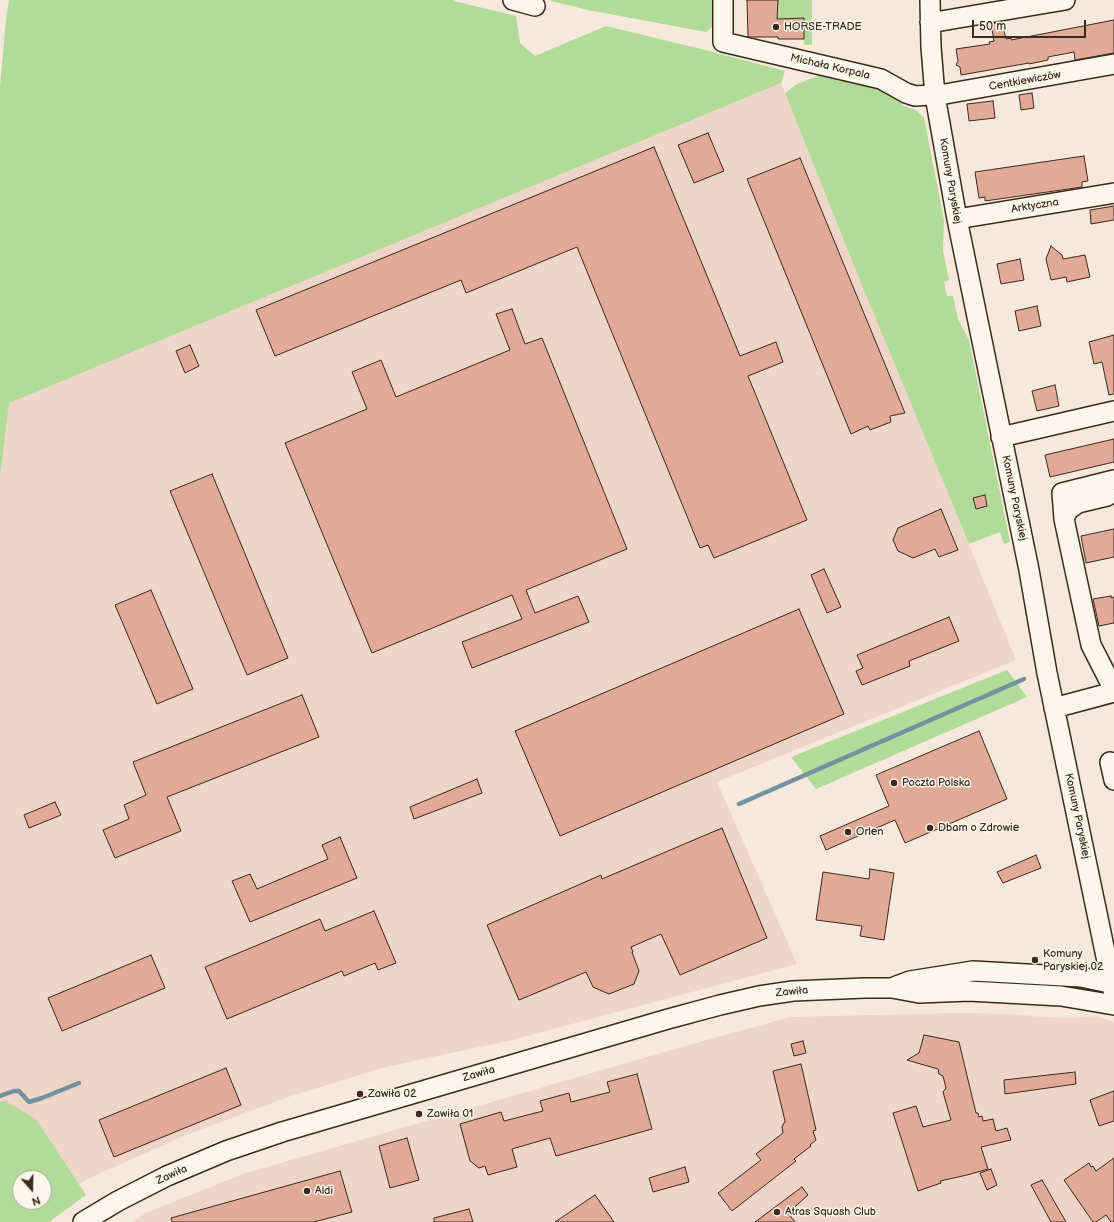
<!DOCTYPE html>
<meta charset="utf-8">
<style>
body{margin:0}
#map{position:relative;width:1114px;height:1222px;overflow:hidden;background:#f6e8db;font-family:"Balsamiq Sans",sans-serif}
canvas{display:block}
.north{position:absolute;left:12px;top:1170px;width:40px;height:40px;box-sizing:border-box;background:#fbf7ec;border:1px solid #aea59a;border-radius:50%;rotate:160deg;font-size:11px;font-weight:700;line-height:16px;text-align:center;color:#3b2a1e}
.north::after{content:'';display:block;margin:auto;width:14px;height:18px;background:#3b2a1e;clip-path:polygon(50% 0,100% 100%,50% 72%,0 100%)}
.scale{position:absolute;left:972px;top:20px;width:114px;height:18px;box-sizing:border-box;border:2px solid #3b2a1e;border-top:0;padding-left:5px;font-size:12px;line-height:14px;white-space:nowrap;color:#3b2a1e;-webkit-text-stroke:3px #fbf7ec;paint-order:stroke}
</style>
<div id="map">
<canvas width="1114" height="1222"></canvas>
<div class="north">N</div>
<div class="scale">50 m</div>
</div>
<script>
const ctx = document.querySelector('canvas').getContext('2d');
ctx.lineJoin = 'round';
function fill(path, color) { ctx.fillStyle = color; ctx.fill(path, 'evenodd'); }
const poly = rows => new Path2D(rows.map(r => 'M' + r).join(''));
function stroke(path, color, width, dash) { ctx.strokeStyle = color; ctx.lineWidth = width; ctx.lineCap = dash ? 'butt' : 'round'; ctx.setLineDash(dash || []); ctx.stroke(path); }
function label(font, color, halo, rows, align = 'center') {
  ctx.font = font + ' "Balsamiq Sans",sans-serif'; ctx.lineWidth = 3; ctx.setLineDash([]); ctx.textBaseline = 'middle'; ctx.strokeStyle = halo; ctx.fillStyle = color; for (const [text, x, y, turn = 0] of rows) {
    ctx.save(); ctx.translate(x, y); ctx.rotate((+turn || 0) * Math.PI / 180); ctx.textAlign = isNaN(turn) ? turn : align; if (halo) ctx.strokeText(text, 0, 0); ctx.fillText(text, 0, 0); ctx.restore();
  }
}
const built = poly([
 [781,83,1016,660,717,782,797,964,512,1040,386,1067,288,1097,186,1135,85,1180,79,1185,36,1119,0,1102,0,477,8,403],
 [960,1013,1011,1014,1043,1017,1074,1018,1096,1016,1114,1022,1114,1222,132,1222,146,1213,243,1174,668,1051,790,1017]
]);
const green = poly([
 [9,0,454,0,454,1,516,16,520,43,535,56,606,26,709,51,785,71,781,83,9,403,0,477,0,86,6,19],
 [552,0,714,0,714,26,706,32,588,10,551,1],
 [778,0,812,0,812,45,804,45,803,18,777,19],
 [820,75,888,87,902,100,901,105,916,110,924,118,944,220,943,251,949,280,944,282,947,296,953,296,958,319,969,340,1010,542,1004,544,1000,532,969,544,857,273,785,93,797,84],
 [1007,670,1027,697,816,789,791,757],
 [5,1101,36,1119,86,1195,49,1222,0,1222,0,1102],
 [20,1178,44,1178,44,1202,20,1202]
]);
const stream = poly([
 [739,804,1024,679],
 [0,1096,14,1091,19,1091,29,1102,42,1098,79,1083]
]);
const building = poly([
 [747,0,778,0,777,19,804,18,804,39,778,39,778,37,748,37,747,0],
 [1114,20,1114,53,1075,60,1074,52,1048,57,1048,60,1029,64,1029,63,961,75,960,67,956,65,958,61,956,49,990,44,989,42,994,41,991,24,1002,22,1006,39,1011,38,1011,40,1114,20],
 [1032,93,1034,108,1021,110,1019,95,1032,93],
 [993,101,995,118,969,121,967,104,993,101],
 [708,133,724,171,694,183,678,145,708,133],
 [654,147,740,356,776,342,783,362,748,376,807,520,714,558,708,545,700,548,577,247,466,293,461,280,275,356,256,310,654,147],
 [1084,156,1088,181,1082,182,1082,187,985,201,985,197,979,198,975,172,1084,156],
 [800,158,905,413,890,416,891,422,870,430,868,426,851,434,747,179,800,158],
 [1114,206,1114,220,1091,224,1090,210,1114,206],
 [1051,246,1062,255,1063,259,1085,255,1090,277,1067,282,1066,277,1051,280,1046,259,1051,246],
 [1020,259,1024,280,1001,284,997,264,1020,259],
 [1037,306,1041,326,1019,331,1015,311,1037,306],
 [512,309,525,344,542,338,627,549,526,590,535,613,578,596,589,622,472,668,462,642,522,619,512,595,372,653,285,443,367,409,352,372,381,360,396,397,510,350,496,314,512,309],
 [1114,335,1114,394,1109,395,1102,362,1094,364,1089,342,1114,335],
 [190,345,199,366,185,373,176,351,190,345],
 [1055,385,1059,406,1037,411,1032,391,1055,385],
 [1114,439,1114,462,1050,477,1045,455,1114,439],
 [212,474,288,658,247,675,170,491,212,474],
 [985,495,987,506,976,509,973,498,985,495],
 [941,509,958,550,939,557,935,549,913,558,898,551,893,540,898,528,941,509],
 [1114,529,1114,557,1086,563,1081,536,1114,529],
 [824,569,841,607,827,613,811,575,824,569],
 [151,590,193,689,157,704,115,605,151,590],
 [1111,596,1111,598,1114,597,1114,623,1099,626,1093,599,1111,596],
 [799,609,844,714,560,836,515,731,799,609],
 [949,617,959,641,909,661,910,666,862,685,856,671,863,668,857,655,949,617],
 [302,695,319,737,167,797,181,831,115,858,103,830,129,819,124,805,146,795,133,762,302,695],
 [979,731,1007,799,905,843,895,820,826,850,820,836,889,806,876,775,979,731],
 [477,779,482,793,414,819,410,807,477,779],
 [55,802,61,815,29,828,24,815,55,802],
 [722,828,767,938,680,975,661,934,631,947,633,952,632,952,639,971,634,984,609,994,593,987,586,972,519,1000,487,925,601,875,602,879,722,828],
 [340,837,357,878,250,922,232,881,250,874,257,889,328,859,322,845,340,837],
 [1036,855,1041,868,1003,883,997,872,1036,855],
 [870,869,894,873,884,940,860,936,862,926,816,920,823,872,869,879,870,869],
 [374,911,396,963,378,970,375,963,344,976,342,971,227,1019,205,967,320,919,325,931,374,911],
 [151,955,165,988,62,1031,48,998,151,955],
 [924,1035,959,1042,976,1113,978,1113,979,1117,982,1116,983,1121,993,1119,996,1131,1007,1128,1011,1140,981,1147,988,1169,967,1175,940,1181,941,1183,918,1191,893,1113,916,1106,923,1127,951,1120,943,1092,946,1088,943,1076,939,1074,938,1069,907,1060,919,1053,924,1035],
 [803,1041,806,1053,794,1056,791,1044,803,1041],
 [801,1064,816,1130,813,1131,816,1140,810,1145,811,1146,794,1159,796,1161,732,1211,718,1193,761,1160,756,1154,783,1133,782,1127,785,1121,773,1071,801,1064],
 [226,1068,241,1105,114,1157,99,1120,226,1068],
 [1075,1072,1076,1084,1005,1094,1004,1080,1075,1072],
 [637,1074,652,1129,556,1156,550,1138,512,1149,517,1167,488,1175,485,1166,479,1168,470,1161,460,1124,501,1112,504,1121,543,1111,540,1101,569,1093,571,1102,610,1092,607,1082,637,1074],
 [1114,1091,1114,1121,1099,1126,1090,1100,1114,1091],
 [407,1138,419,1180,390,1188,379,1146,407,1138],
 [1114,1158,1114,1222,1111,1222,1106,1215,1096,1222,1093,1222,1064,1180,1089,1163,1091,1167,1093,1166,1096,1171,1114,1158],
 [685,1167,689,1182,653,1192,649,1178,685,1167],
 [991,1169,997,1185,987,1190,980,1173,991,1169],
 [340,1171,352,1212,314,1222,172,1222,171,1218,340,1171],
 [1042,1180,1066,1222,1051,1222,1031,1185,1042,1180],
 [802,1187,808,1195,788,1213,795,1222,755,1222,802,1187],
 [595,1195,614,1222,555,1222,595,1195],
 [469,1209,473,1222,434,1222,434,1218,469,1209]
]);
const minor = poly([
 [513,0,535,6],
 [723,0,723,42,881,79,906,93,915,96,945,94,1114,64],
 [930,0,931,47,935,96,957,219,1029,570,1047,673,1114,995],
 [930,22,941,21,1065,0],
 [957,219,1114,193],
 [1001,437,1114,411],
 [1114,480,1062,493,1064,519,1091,645,1114,690],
 [1064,519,1068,510,1078,503,1107,496],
 [1054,708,1114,692],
 [1110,762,1114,780],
 [894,987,910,981,973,971,1081,977,1114,984],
 [83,1222,118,1201,167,1176,226,1151,282,1132,668,1019,720,1005,759,996,793,991,865,988,892,988,919,993,969,991,1061,996,1114,1005]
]);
const markers = [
 [776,27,4,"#3b2a1e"],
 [894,783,4,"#3b2a1e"],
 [930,828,4,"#3b2a1e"],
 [848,832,4,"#3b2a1e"],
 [1035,960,4,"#3b2a1e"],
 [360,1094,4,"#3b2a1e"],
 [419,1114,4,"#3b2a1e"],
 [307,1191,4,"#3b2a1e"],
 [777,1212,4,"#3b2a1e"]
];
const poiNames = [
 ["HORSE-TRADE",784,27],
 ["Poczta Polska",902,783],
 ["Dbam o Zdrowie",938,828],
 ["Orlen",856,832],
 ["Komuny",1043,954],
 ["Paryskiej 02",1043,967],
 ["Zawiła 02",368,1094],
 ["Zawiła 01",427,1114],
 ["Aldi",315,1191],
 ["Atras Squash Club",785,1212]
];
const streetNames = [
 ["Michała Korpala",830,67,13],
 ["Centkiewiczów",1025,81,-10],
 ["Komuny Paryskiej",950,181,80],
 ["Arktyczna",1035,206,-9],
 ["Komuny Paryskiej",1014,498,78],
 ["Komuny Paryskiej",1077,816,78],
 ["Zawiła",792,992,-5],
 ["Zawiła",479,1074,-16],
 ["Zawiła",172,1175,-24]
];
fill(built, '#efd5c7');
fill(green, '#b1db98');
stroke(stream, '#7292a1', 4.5);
fill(building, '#e0aa97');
stroke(building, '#3b2a1e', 1);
stroke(minor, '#3b2a1e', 22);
stroke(minor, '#fbf7ec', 19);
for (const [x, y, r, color] of markers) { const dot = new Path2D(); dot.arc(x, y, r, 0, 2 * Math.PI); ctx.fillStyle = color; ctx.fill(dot); stroke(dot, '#fbf7ec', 1.5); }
label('11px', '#3b2a1e', '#fbf7ec', poiNames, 'left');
label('11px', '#3b2a1e', '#fbf7ec', streetNames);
</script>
